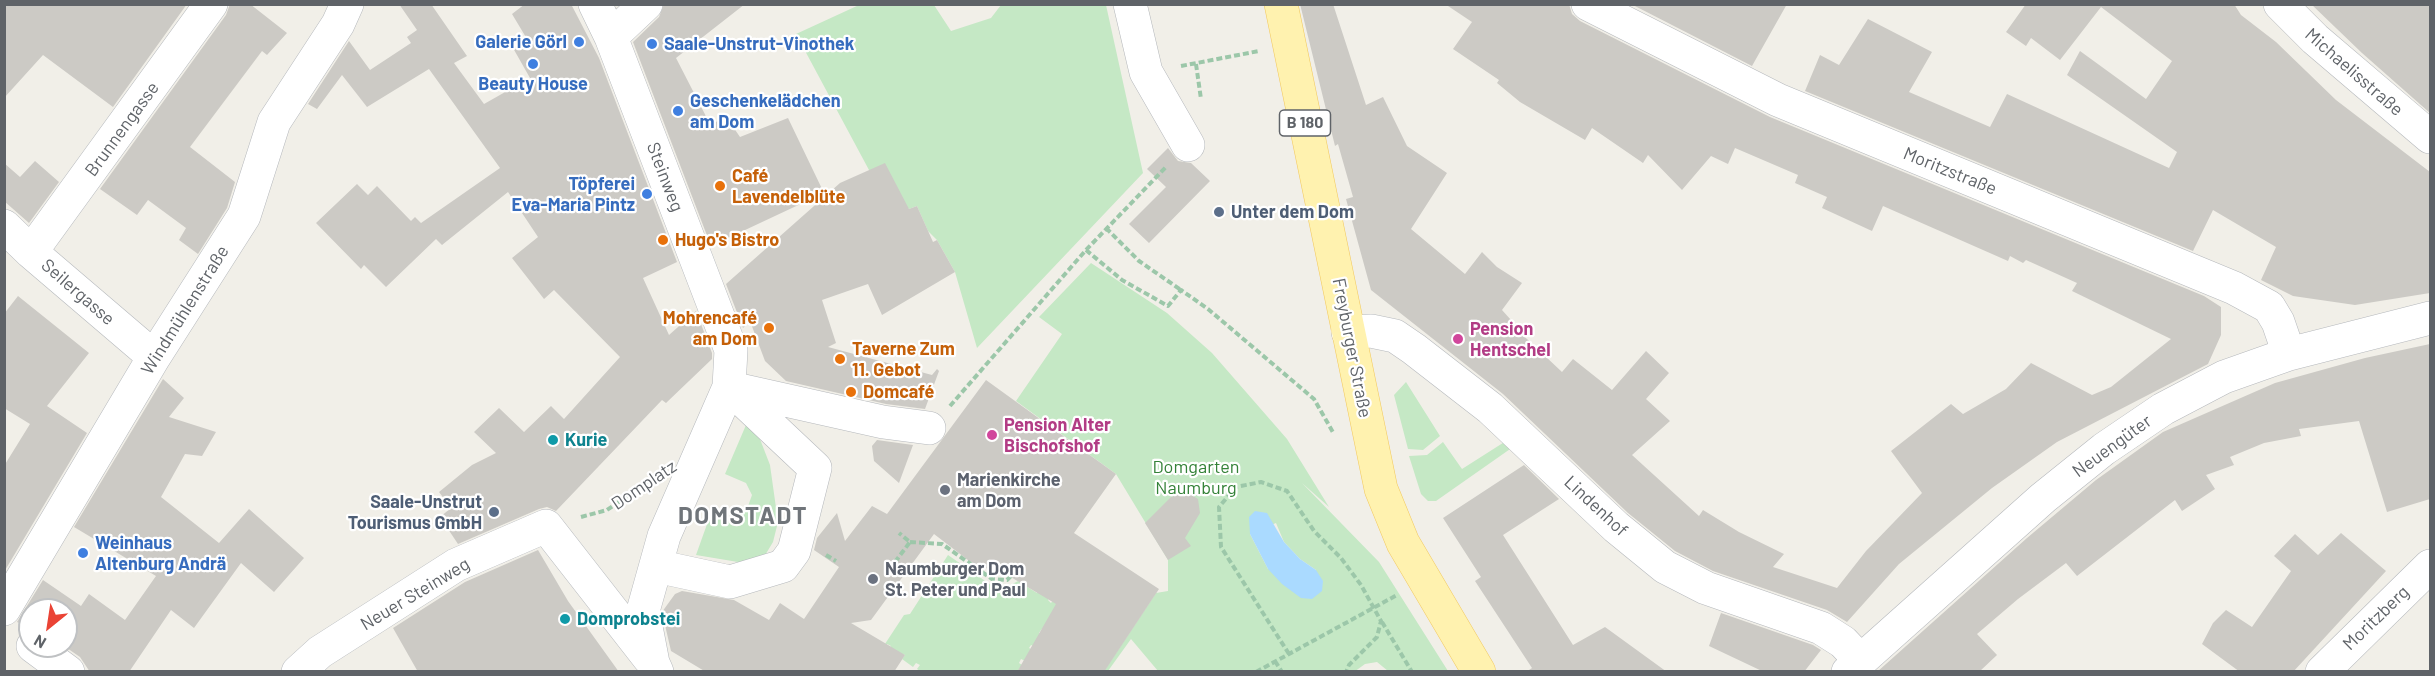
<!DOCTYPE html>
<meta charset="utf-8">
<style>
body{margin:0}
#map{position:relative;width:2435px;height:676px;overflow:hidden;background:#f1efe8;font-family:Barlow,sans-serif}
canvas{display:block}
.frame{position:absolute;inset:0;border:6px solid #5f6368;pointer-events:none}
.north{position:absolute;left:18px;top:598px;width:60px;height:60px;box-sizing:border-box;background:#fff;border:2px solid #bfc1c3;border-radius:50%;rotate:210deg;font-size:16px;font-weight:700;line-height:24px;text-align:center;color:#5f6368}
.north::after{content:'';display:block;margin:auto;width:21px;height:27px;background:#ea4335;clip-path:polygon(50% 0,100% 100%,50% 72%,0 100%)}
</style>
<div id="map">
<canvas width="2435" height="676"></canvas>
<div class="frame"></div>
<div class="north">N</div>
</div>
<script>
const ctx = document.querySelector('canvas').getContext('2d');
ctx.lineJoin = 'round';
function fill(path, color) { ctx.fillStyle = color; ctx.fill(path, 'evenodd'); }
const poly = rows => new Path2D(rows.map(r => 'M' + r).join(''));
function stroke(path, color, width, dash) { ctx.strokeStyle = color; ctx.lineWidth = width; ctx.lineCap = dash ? 'butt' : 'round'; ctx.setLineDash(dash || []); ctx.stroke(path); }
function label(font, color, halo, rows, align = 'center') {
  ctx.font = font + ' Barlow,sans-serif'; ctx.lineWidth = 4.5; ctx.setLineDash([]); ctx.textBaseline = 'middle'; ctx.strokeStyle = halo; ctx.fillStyle = color; for (const [text, x, y, turn = 0] of rows) {
    ctx.save(); ctx.translate(x, y); ctx.rotate((+turn || 0) * Math.PI / 180); ctx.textAlign = isNaN(turn) ? turn : align; if (halo) ctx.strokeText(text, 0, 0); ctx.fillText(text, 0, 0); ctx.restore();
  }
}
const green = poly([
 [859,5,934,5,951,31,991,18,1001,5,1106,5,1143,173,977,348,955,272,937,240,928,231,917,206,909,209,869,170,796,34],
 [1091,263,1167,313,1212,353,1287,439,1329,507,1302,483,1379,562,1448,671,1388,671,1377,662,1365,664,1354,672,1158,671,1131,639,1108,671,1104,671,1156,593,1168,591,1168,560,1116,474,1016,401,1062,334,1039,317],
 [1276,523,1284,542,1300,559,1316,570,1268,569,1250,534],
 [1406,382,1440,436,1423,450,1408,449,1394,395],
 [746,425,758,434,770,465,778,522,773,542,764,557,744,563,696,555,711,513,723,519,737,518,747,509,752,495,746,483,725,474],
 [1506,441,1513,447,1436,501,1428,501,1421,494,1409,456,1427,455,1443,442,1462,469],
 [948,555,991,585,1007,587,1018,581,1037,593,1040,589,1050,597,1048,600,1051,603,1054,599,1063,605,1041,630,1039,633,1043,635,1035,647,1031,645,1029,648,1033,650,1025,661,1021,659,1019,663,1022,665,1018,671,920,671,917,669,920,665,916,663,913,667,902,659,905,655,888,650,891,646,887,644,883,647,904,615,910,614]
]);
const water = poly([
 [1255,511,1267,513,1284,542,1300,559,1316,570,1323,581,1322,591,1312,599,1301,598,1282,584,1268,569,1250,534,1249,517]
]);
const building = poly([
 [4,4,187,4,113,107,43,55,4,98],
 [230,4,250,4,287,33,267,55,262,51,190,147,235,182,227,208,198,254,179,240,186,228,148,200,137,215,100,189,226,15],
 [399,4,431,4,467,56,454,63,484,104,530,78,513,48,527,39,512,14,525,4,571,4,599,58,677,262,643,278,669,335,696,311,712,353,712,359,666,403,662,400,556,511,547,507,539,509,458,544,440,517,451,508,439,492,472,465,496,453,474,432,499,408,524,432,551,406,564,419,620,357,554,290,544,299,512,258,538,237,508,192,442,245,436,239,386,287,364,265,361,269,316,223,357,184,368,195,377,186,411,221,415,217,421,223,500,168,429,69,367,107,342,75,317,109,308,104,349,41,370,70,411,43,407,37,417,30],
 [745,4,676,58,711,126,725,115,740,137,788,118,824,193,711,246,633,42,659,17,664,4],
 [1300,4,1333,4,1366,105,1383,97,1407,146,1447,173,1411,229,1465,274,1482,252,1497,267,1522,283,1502,310,1511,320,1510,323,1562,372,1573,359,1612,390,1646,351,1669,373,1646,399,1670,421,1632,455,1699,516,1703,510,1739,532,1784,554,1773,567,1837,588,1866,551,1922,493,1891,451,1951,404,1963,414,2006,389,2031,363,2092,395,2111,387,2171,339,2072,291,2077,283,2026,260,2023,263,2010,256,2008,261,1883,206,1872,231,1822,208,1827,197,1795,183,1798,175,1735,148,1728,164,1711,156,1682,190,1648,155,1643,163,1592,128,1585,140,1520,102,1497,83,1499,80,1453,49,1472,22,1445,4,1569,4,1572,14,1580,21,1770,117,2204,296,2221,307,2221,335,2208,364,2057,442,1992,488,1899,564,1847,622,1827,610,1713,571,1675,551,1628,513,1503,394,1371,290,1346,199,1353,197,1338,144,1335,146],
 [1631,4,1787,4,1752,66],
 [2026,4,2234,4,2241,15,2276,42,2336,100,2430,172,2430,293,2355,305,2293,296,2261,280,2276,247,2213,210,2193,251,1805,91,1820,55,1839,65,1868,19,1932,52,1909,92,1990,127,2007,94,2169,168,2177,152,2067,75,2080,51,2146,99,2172,61,2101,7,2060,60,2031,38,2026,46,2006,32],
 [2311,4,2430,4,2430,113,2362,53],
 [1168,148,1178,161,1191,163,1210,181,1149,243,1129,224,1166,187,1147,169],
 [35,161,59,182,29,223,4,201,4,163,20,177],
 [885,163,909,209,917,206,933,242,937,240,955,272,882,315,868,284,822,300,836,343,828,347,932,375,937,369,939,371,925,409,886,404,786,381,765,361,750,321,743,328,726,284,840,183],
 [18,296,89,353,47,406,87,433,4,572,4,466,30,424,4,408,4,314],
 [2430,344,2430,499,2387,512,2359,421,2299,429,2301,436,2264,443,2230,457,2234,465,2206,475,2215,489,2182,511,2175,500,2077,576,2066,563,2018,599,1977,634,1997,655,1979,672,1877,672,2027,538,2096,480,2163,432,2275,383,2365,358],
 [163,379,184,398,169,417,216,432,202,456,185,454,161,497,219,543,249,509,304,558,274,592,241,563,194,628,171,610,129,672,90,672,80,657,64,646,66,610,30,610,30,628,17,622,43,580,81,606,89,594,125,620,156,576,74,527],
 [986,380,1116,474,1074,533,1159,589,1104,672,1017,672,1056,604,999,570,977,567,934,534,871,620,851,623,905,655,894,672,706,672,671,651,662,612,675,594,682,591,734,600,769,620,780,603,804,619,839,567,814,550,817,538,837,513,845,541,872,506,887,514],
 [877,440,913,445,899,483,874,461,872,446],
 [1524,465,1559,499,1503,535,1573,645,1605,627,1667,672,1526,672,1532,668,1475,581,1481,577,1443,518],
 [1185,491,1198,499,1200,513,1185,538,1191,546,1168,560,1145,523,1171,497],
 [2341,533,2386,571,2293,672,2240,672,2202,644,2213,623,2226,610,2252,627,2291,571,2274,556,2295,534,2318,555],
 [538,550,568,601,619,672,418,672,393,628,465,582],
 [1721,613,1813,645,1821,650,1804,672,1764,672,1709,646]
]);
const path = poly([
 [1196,64,1201,99],
 [1181,66,1259,51],
 [1106,228,1139,261,1181,290],
 [1086,250,1122,280,1168,306,1181,290,1208,309,1314,399,1334,434],
 [950,406,1086,250,1166,167],
 [581,517,607,510,653,479],
 [910,542,942,544,992,579,1007,580,1015,572],
 [826,555,836,561],
 [895,562,910,542,899,533],
 [1382,622,1412,672],
 [1289,654,1221,547,1219,507,1236,487,1261,482,1287,491,1314,531,1341,558,1361,585,1381,621,1377,637,1349,665,1346,672],
 [1275,661,1282,672],
 [1256,672,1397,595]
]);
const minor = poly([
 [595,4,611,37,731,350,729,387,664,536,643,611,653,663,657,672],
 [1130,4,1146,72,1188,145],
 [1588,4,1778,100,2234,288,2269,307,2278,322,2289,354],
 [2280,4,2315,39,2430,137],
 [611,37,646,4],
 [4,226,31,252,154,357],
 [31,252,211,4],
 [1348,332,1371,331,1395,336,1414,349,1490,408,1616,527,1665,567,1706,588,1821,628,1843,642,1860,660],
 [731,388,883,422,929,428],
 [656,566,730,582,783,566,794,551,815,468,729,387],
 [4,609,154,357,244,216,274,122,338,24,347,4],
 [33,646,68,672],
 [298,672,320,652,456,565,546,526,649,658],
 [1848,672,2043,498,2104,449,2163,409,2224,377,2289,354,2430,318],
 [2322,672,2430,566]
]);
const major = poly([
 [1281,4,1381,489,1403,543,1479,672]
]);
const markers = [
 [579,42,6,"#3f7fe0"],
 [652,44,6,"#3f7fe0"],
 [533,64,6,"#3f7fe0"],
 [678,111,6,"#3f7fe0"],
 [720,186,6,"#e8710a"],
 [647,194,6,"#3f7fe0"],
 [1219,212,6,"#5c6f8a"],
 [663,240,6,"#e8710a"],
 [769,328,6,"#e8710a"],
 [1458,339,6,"#d1479c"],
 [840,359,6,"#e8710a"],
 [851,392,6,"#e8710a"],
 [992,435,6,"#d1479c"],
 [553,440,6,"#0f9aa8"],
 [945,490,6,"#6b7280"],
 [494,512,6,"#5c6f8a"],
 [83,553,6,"#3f7fe0"],
 [873,579,6,"#6b7280"],
 [565,619,6,"#0f9aa8"]
];
const shields = [
 [1305,123,51]
];
const shieldNames = [
 ["B 180",1305,123]
];
const shopNames = [
 ["Galerie Görl",567,42,"right"],
 ["Saale-Unstrut-Vinothek",664,44],
 ["Beauty House",533,84,"center"],
 ["Geschenkelädchen",690,101],
 ["am Dom",690,122],
 ["Töpferei",635,184,"right"],
 ["Eva-Maria Pintz",635,205,"right"],
 ["Weinhaus",95,543],
 ["Altenburg Andrä",95,564]
];
const streetNames = [
 ["Michaelisstraße",2354,72,41],
 ["Brunnengasse",122,129,-54],
 ["Moritzstraße",1950,171,22],
 ["Steinweg",665,177,69],
 ["Seilergasse",78,292,41],
 ["Windmühlenstraße",185,310,-58],
 ["Freyburger Straße",1352,348,79],
 ["Neuengüter",2112,446,-36],
 ["Domplatz",644,485,-34],
 ["Lindenhof",1596,506,43],
 ["Neuer Steinweg",415,594,-31],
 ["Moritzberg",2376,618,-44]
];
const foodNames = [
 ["Café",732,176],
 ["Lavendelblüte",732,197],
 ["Hugo's Bistro",675,240],
 ["Mohrencafé",757,318,"right"],
 ["am Dom",757,339,"right"],
 ["Taverne Zum",852,349],
 ["11. Gebot",852,370],
 ["Domcafé",863,392]
];
const serviceNames = [
 ["Unter dem Dom",1231,212],
 ["Saale-Unstrut",482,502,"right"],
 ["Tourismus GmbH",482,523,"right"]
];
const hotelNames = [
 ["Pension",1470,329],
 ["Hentschel",1470,350],
 ["Pension Alter",1004,425],
 ["Bischofshof",1004,446]
];
const cultureNames = [
 ["Kurie",565,440],
 ["Domprobstei",577,619]
];
const parkNames = [
 ["Domgarten",1196,467],
 ["Naumburg",1196,488]
];
const worshipNames = [
 ["Marienkirche",957,480],
 ["am Dom",957,501],
 ["Naumburger Dom",885,569],
 ["St. Peter und Paul",885,590]
];
const districtNames = [
 ["DOMSTADT",743,516]
];
fill(green, '#c5e8c5');
fill(water, '#aadaff');
fill(building, '#cccac5');
stroke(minor, '#b5b8bc', 34);
stroke(major, '#f2c960', 34);
stroke(path, '#9cc7a9', 4, [6, 3]);
stroke(minor, '#fff', 33);
stroke(major, '#fff2af', 33);
for (const [x, y, r, color] of markers) { const dot = new Path2D(); dot.arc(x, y, r, 0, 2 * Math.PI); ctx.fillStyle = color; ctx.fill(dot); stroke(dot, '#fff', 2); }
for (const [x, y, w] of shields) { const box = new Path2D(); box.roundRect(x - w / 2, y - 13, w, 26, 4.5); ctx.fillStyle = '#fff'; ctx.fill(box); stroke(box, '#5f6368', 1.5); }
label('bold 16px', '#5f6368', null, shieldNames);
label('bold 18px', '#366cbe', '#fff', shopNames, 'left');
label('18px', '#5f6368', '#fff', streetNames);
label('bold 18px', '#c56008', '#fff', foodNames, 'left');
label('bold 18px', '#4e5e75', '#fff', serviceNames, 'left');
label('bold 18px', '#b23c85', '#fff', hotelNames, 'left');
label('bold 18px', '#0d838f', '#fff', cultureNames, 'left');
label('18px', '#348238', '#fff', parkNames);
label('bold 18px', '#5b616d', '#fff', worshipNames, 'left');
ctx.letterSpacing = '1.5px';
label('bold 24px', '#70757a', '#fff', districtNames);
ctx.letterSpacing = '0px';
</script>
